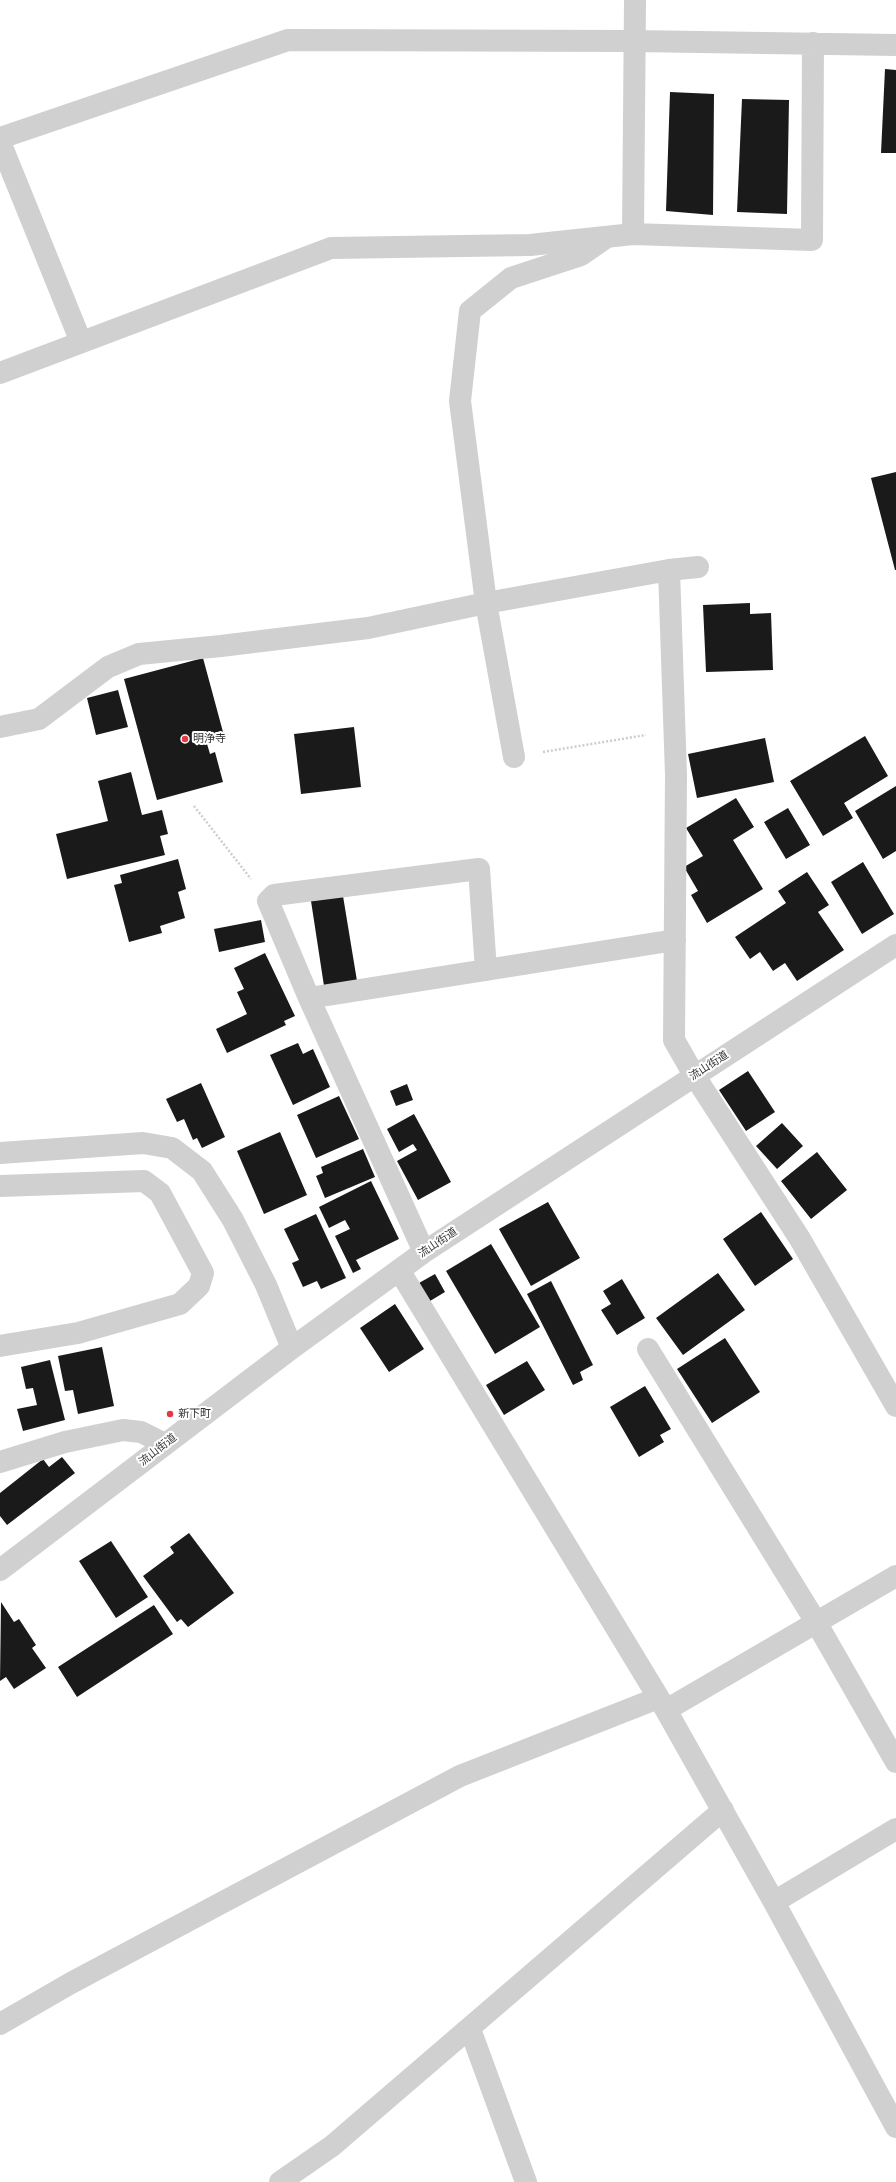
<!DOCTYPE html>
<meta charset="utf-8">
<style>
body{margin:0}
canvas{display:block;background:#fff}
</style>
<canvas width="896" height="2182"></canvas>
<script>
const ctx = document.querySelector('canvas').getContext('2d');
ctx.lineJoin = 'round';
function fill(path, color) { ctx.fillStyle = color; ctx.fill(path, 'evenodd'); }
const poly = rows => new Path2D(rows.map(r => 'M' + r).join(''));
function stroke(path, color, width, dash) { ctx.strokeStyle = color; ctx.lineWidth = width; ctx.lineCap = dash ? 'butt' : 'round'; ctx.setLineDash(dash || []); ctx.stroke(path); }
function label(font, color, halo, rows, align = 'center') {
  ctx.font = font + ' "Space Grotesk","Noto Sans JP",sans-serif'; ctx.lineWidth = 4; ctx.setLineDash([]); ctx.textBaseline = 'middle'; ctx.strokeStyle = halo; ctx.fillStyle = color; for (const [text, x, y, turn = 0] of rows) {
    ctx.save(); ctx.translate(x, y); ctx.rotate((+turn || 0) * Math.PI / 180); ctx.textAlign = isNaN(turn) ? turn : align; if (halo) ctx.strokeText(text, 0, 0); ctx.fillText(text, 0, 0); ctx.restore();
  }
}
const building = poly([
 [885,69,896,70,896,153,881,153],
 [670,92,714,94,713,215,666,211],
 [742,99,789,100,787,214,737,212],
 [896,472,896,570,895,570,871,478],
 [750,603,750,614,771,613,773,670,706,672,703,605],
 [203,658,223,732,205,737,210,754,215,752,223,782,157,800,124,679],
 [118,690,128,727,96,735,87,698],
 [354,727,361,787,301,794,294,734],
 [865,736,888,776,844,803,853,818,823,836,790,781],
 [765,738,774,782,697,798,688,754],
 [131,772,142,815,162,810,168,834,160,836,165,855,67,879,56,834,108,821,98,781],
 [896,786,896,851,883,859,855,811],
 [736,798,754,827,733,840,763,889,707,923,691,895,698,891,684,867,703,856,686,828],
 [788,808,810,845,786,859,764,822],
 [178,859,186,889,178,892,185,918,160,926,162,933,129,942,114,885,122,883,120,875],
 [863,862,894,914,862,934,831,882],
 [807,872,829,905,818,912,844,950,797,981,785,963,773,971,760,952,750,959,735,937,786,903,778,891],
 [343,896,357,981,324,986,311,901],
 [261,920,265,942,219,952,214,929],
 [265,953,295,1016,284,1021,286,1025,227,1053,216,1029,247,1014,237,992,244,989,234,968],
 [298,1043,303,1054,313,1049,330,1087,293,1105,270,1055],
 [748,1071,775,1112,746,1131,719,1090],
 [201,1083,225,1137,202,1148,197,1138,193,1140,184,1119,177,1122,166,1099],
 [407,1084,413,1100,396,1106,390,1091],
 [339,1096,359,1139,316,1158,297,1115],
 [414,1114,451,1182,418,1200,397,1161,417,1150,413,1144,399,1152,387,1129],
 [782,1123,803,1146,777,1169,756,1146],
 [280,1132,307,1195,264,1214,237,1151],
 [363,1149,375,1177,325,1198,316,1176,323,1173,321,1167],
 [817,1152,847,1190,811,1219,781,1181],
 [371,1181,399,1239,356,1260,361,1269,353,1273,335,1236,350,1229,345,1220,329,1228,319,1207],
 [548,1202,580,1258,531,1286,499,1229],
 [761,1212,793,1259,755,1286,723,1239],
 [316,1214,346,1278,321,1289,317,1281,303,1287,292,1263,299,1260,284,1229],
 [491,1244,540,1327,495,1354,446,1271],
 [718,1273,745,1310,683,1355,656,1318],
 [435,1274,445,1292,430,1301,419,1283],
 [622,1279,645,1318,617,1335,601,1310,611,1304,603,1291],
 [551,1281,593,1365,580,1372,583,1380,573,1385,527,1294],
 [395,1304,424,1349,389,1372,360,1328],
 [725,1338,760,1392,712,1423,677,1369],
 [102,1347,114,1406,78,1414,73,1390,65,1391,58,1356],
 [50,1360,65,1420,23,1431,17,1409,37,1405,33,1388,26,1389,21,1367],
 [527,1361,545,1390,504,1415,486,1385],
 [645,1386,671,1429,660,1435,664,1442,639,1457,610,1407],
 [62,1457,75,1473,7,1525,0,1516,0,1493,43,1459,49,1467],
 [189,1533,234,1593,188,1627,181,1619,177,1622,143,1576,174,1553,170,1547],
 [111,1541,148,1597,116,1618,79,1561],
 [1,1602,14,1622,19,1619,36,1645,32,1648,46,1668,14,1689,6,1677,0,1681],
 [154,1605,173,1634,77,1697,58,1667]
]);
const path = poly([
 [543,752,646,735],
 [194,806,251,879]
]);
const minor = poly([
 [0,138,288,40,634,41,896,45],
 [0,142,81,342],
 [633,234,635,0],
 [0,373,331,248,530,245,633,234,812,240,813,43],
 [669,570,676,775,674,1040,694,1075,800,1239,896,1406],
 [0,727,39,719,108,667,139,654,221,646,368,628,486,603,669,570,698,567],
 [514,757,486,603,460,401,470,311,511,278,581,255,607,237],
 [309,998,675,940],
 [0,1153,143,1143,172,1148,202,1171,233,1220,266,1285,292,1348],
 [0,1186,144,1181,160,1193,203,1273,199,1286,180,1304,78,1333,0,1346],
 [424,1252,309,998,268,901,274,895,479,869,486,970],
 [399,1270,666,1710,774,1902,896,2127],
 [648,1349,816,1622,896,1762],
 [0,1462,65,1442,123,1430,141,1432,165,1444],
 [0,1570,292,1348,424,1252,896,945],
 [666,1710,896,1576],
 [774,1902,896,1829],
 [0,2024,71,1983,460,1776,658,1698],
 [470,2029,526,2182],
 [280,2182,332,2146,723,1810]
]);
const markers = [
 [185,739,4,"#e63946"],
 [170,1414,4,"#e63946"]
];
const poiNames = [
 ["明浄寺",193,739],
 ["新下町",178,1414]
];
const streetNames = [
 ["流山街道",709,1066,-33],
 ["流山街道",438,1243,-34],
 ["流山街道",158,1450,-38]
];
fill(building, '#1a1a1a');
stroke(path, '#cdcdcd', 2.5, [2, 2]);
stroke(minor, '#d0d0d0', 22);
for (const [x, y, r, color] of markers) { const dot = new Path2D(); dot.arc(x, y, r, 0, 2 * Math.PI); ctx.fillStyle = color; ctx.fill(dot); stroke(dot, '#fff', 1.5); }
label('11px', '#333', '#fff', poiNames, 'left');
label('11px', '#333', '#fff', streetNames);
</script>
